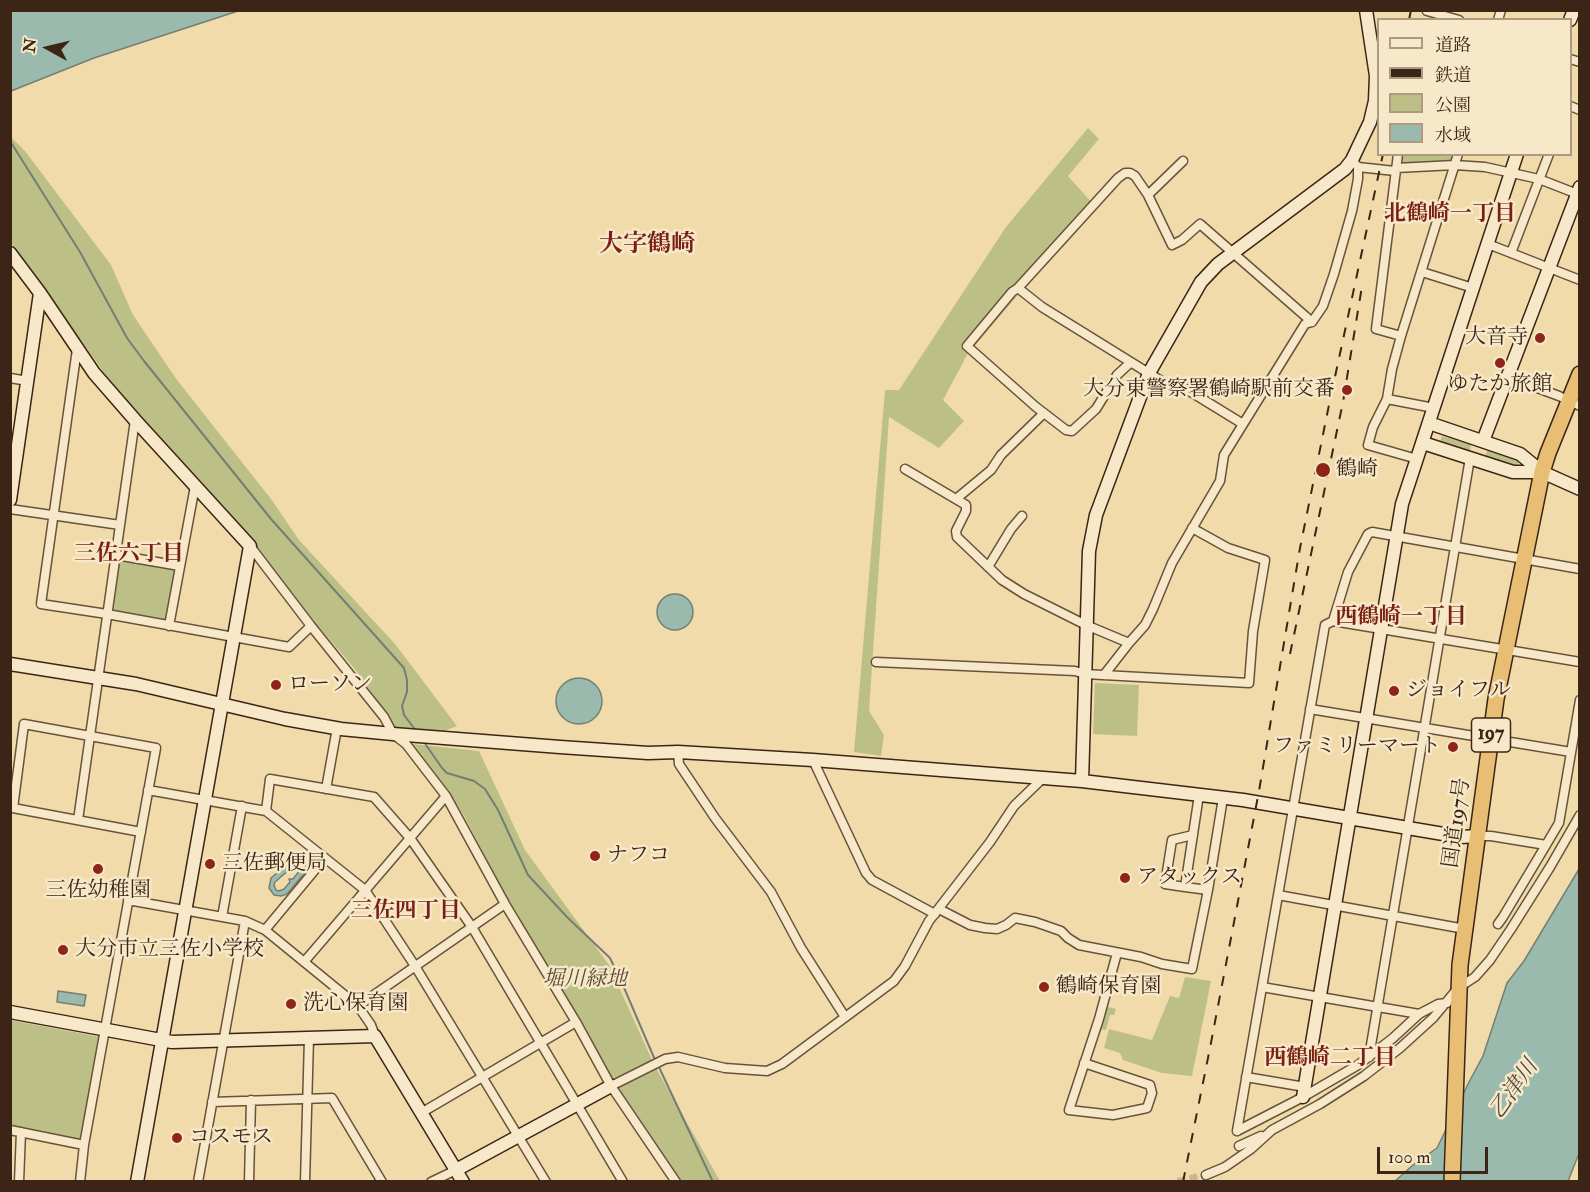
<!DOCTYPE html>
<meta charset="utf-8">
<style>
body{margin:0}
#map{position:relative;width:1590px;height:1192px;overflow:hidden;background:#f1dbaa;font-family:"IM FELL Double Pica","Noto Serif JP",serif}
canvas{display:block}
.frame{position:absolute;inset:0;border:12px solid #3c2417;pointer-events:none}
.legend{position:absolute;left:1377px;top:18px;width:195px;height:138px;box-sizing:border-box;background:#f6e8c8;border:2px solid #ac9a81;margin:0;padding:8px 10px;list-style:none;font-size:18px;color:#3c2417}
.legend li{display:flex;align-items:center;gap:12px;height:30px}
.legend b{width:30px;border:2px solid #ac9a81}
.north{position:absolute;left:18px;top:18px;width:60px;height:60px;-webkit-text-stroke:4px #f6e8c8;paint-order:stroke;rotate:278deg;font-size:16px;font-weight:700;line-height:24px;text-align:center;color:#3c2417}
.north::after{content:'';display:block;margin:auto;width:21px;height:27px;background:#3c2417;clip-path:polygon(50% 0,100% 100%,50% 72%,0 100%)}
.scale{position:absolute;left:1377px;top:1147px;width:111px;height:27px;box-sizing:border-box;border:3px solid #3c2417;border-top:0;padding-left:8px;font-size:18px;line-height:21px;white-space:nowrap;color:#3c2417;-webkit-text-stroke:4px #f6e8c8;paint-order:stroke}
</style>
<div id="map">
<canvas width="1590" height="1192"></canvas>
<div class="frame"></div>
<ul class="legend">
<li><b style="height:8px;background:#f6e8c8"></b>道路</li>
<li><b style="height:8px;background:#3c2417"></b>鉄道</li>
<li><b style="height:16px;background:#bcc087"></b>公園</li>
<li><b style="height:16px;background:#9bbaae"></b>水域</li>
</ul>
<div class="north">N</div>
<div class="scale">100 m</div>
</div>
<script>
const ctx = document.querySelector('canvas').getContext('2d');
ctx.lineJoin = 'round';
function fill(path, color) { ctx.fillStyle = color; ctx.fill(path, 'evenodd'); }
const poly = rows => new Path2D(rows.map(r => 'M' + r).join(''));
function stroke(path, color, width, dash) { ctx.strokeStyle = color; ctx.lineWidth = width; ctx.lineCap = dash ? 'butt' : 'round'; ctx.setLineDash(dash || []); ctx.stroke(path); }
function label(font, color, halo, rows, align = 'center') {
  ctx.font = font + ' "IM FELL Double Pica","Noto Serif JP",serif'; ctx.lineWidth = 5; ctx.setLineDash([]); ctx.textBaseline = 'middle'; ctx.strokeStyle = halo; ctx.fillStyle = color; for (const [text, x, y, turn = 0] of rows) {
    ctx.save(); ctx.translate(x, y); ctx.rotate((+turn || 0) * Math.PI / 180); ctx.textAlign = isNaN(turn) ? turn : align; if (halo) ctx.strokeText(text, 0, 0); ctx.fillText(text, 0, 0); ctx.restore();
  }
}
const green = poly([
 [1088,128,1099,139,1068,176,1094,205,967,355,943,400,964,421,939,448,889,417,869,711,884,735,881,756,854,752,885,390,899,390,1006,227],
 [10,136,25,151,111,265,133,315,177,380,271,499,299,540,395,644,457,726,444,731,396,728,354,668,288,591,179,459,114,387,83,343,50,302,11,242],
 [1401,155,1454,155,1452,160,1450,162,1402,164,1400,161],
 [1442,436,1471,444,1470,452,1469,453,1440,442],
 [1488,449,1518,459,1519,461,1517,467,1485,458,1485,456],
 [121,558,173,567,176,570,166,619,163,621,114,611,111,608,118,560],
 [1095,683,1139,685,1137,736,1093,734],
 [412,744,479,751,525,850,609,965,652,1060,614,1078,611,1077,523,929,463,814,446,788],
 [1185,977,1211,981,1192,1076,1162,1073,1123,1060,1120,1053,1104,1048,1109,1029,1152,1040,1170,996,1179,998],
 [1105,1006,1116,1009,1114,1015,1110,1015,1106,1030,1100,1029],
 [10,1020,100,1037,82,1138,79,1140,11,1127],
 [656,1068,720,1181,677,1181,617,1088]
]);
const water = poly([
 [11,10,238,10,238,11,94,58,11,91,11,10],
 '657 612a18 18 0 1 1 36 0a18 18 0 1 1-36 0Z',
 '556 701a23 23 0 1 1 46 0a23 23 0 1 1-46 0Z',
 [294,858,301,859,305,862,307,868,304,874,304,877,302,876,287,894,281,896,274,895,269,888,271,878,294,858],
 [297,863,300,865,301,869,293,879,289,879,290,882,284,889,279,891,276,890,274,885,275,882,297,863],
 [1579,869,1580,1151,1568,1181,1394,1182,1413,1165,1437,1148,1469,1082,1483,1056,1507,983,1524,961,1579,869],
 [58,991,86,995,84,1006,57,1002,58,991]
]);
const stream = poly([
 [10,141,80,252,127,338,144,361,271,519,404,668,407,680,407,692,402,706,404,715,417,732],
 [424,742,442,768,447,773,474,781,485,789,498,810,528,875,567,917,610,958,622,983,655,1060],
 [658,1065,713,1182]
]);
const streetTunnel = poly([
 [1178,1182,1206,1175]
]);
const street = poly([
 [1427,11,1459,20],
 [1498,20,1501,10],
 [1570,59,1580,62],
 [1570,106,1580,110],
 [1398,154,1376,329,1401,336],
 [1358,167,1395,171],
 [1396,168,1455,165,1485,167,1539,179,1580,195],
 [1148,195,1183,161],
 [1488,244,1580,280],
 [1511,253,1549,154],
 [1422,272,1473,288],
 [1018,288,1012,292,967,346,1036,407,1066,430,1072,431,1096,409,1117,375,1130,363],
 [77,349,41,604,107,614,289,647,311,626],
 [1508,377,1559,396,1580,406],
 [10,378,28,381],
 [1387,399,1392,369,1401,336,1458,154],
 [1243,424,1186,389,1171,387,1042,307,1018,288,1118,178,1125,173,1130,173,1135,176,1148,195,1172,245,1182,240,1200,224,1312,322],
 [1417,459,1368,445,1373,427,1387,399,1434,408],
 [905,469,966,505,966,511,956,531,957,537,1002,580,1024,594,1086,625,1129,643,1145,625,1153,609,1172,563,1220,481,1224,455,1305,324,1312,322,1323,306,1334,274,1352,211,1358,179,1358,167,1352,160],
 [956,499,991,470,1001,455,1044,413],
 [10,509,120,525],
 [250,546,311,626,384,717,393,734,406,744,446,796,505,904,576,1022,611,1086,676,1182],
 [116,555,180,566],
 [988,567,1011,529,1022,516],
 [1333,621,1348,572,1368,534,1372,532,1580,569],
 [169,626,195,486],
 [876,662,1075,671,1085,674,1249,683,1253,631,1265,560,1228,548,1192,528],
 [1104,675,1129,643],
 [1310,709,1571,752],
 [678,752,679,764,715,818,771,892,801,948,845,1017],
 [813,760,866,873,872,880,935,914],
 [326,789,337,728],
 [148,790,266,811,270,779,374,797,410,838,472,927,623,1182],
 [1199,795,1185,887,1208,890],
 [266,811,365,890,415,966,546,1182],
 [78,820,135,420],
 [1478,836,1491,836,1546,845,1559,823,1580,700],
 [1185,887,1165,884,1172,840,1193,835],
 [1278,895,1465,929],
 [128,900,245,921,265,930,358,1006,371,1025,375,1036],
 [939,909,970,925,985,928,997,929,1006,925,1015,918,1035,922,1061,931,1068,938,1079,945,1141,957,1162,964,1192,969,1208,890,1223,798],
 [222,917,242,806],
 [1498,924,1503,917,1546,845],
 [265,930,324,859],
 [304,962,446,796],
 [1262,987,1419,1014],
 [358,1006,505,904],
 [1369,1057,1470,458],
 [1084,1063,1150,1085,1152,1093,1147,1108,1113,1115,1069,1110,1099,1019,1117,953],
 [1246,1077,1305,1087],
 [611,1086,665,1059,678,1057,725,1068,767,1071,782,1064,894,981,905,966,929,921,990,842,1014,806,1043,778],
 [212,1102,332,1098,382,1182],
 [421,1113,576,1022],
 [10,1130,84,1145],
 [1237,1131,1325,625,1333,621,1580,662],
 [1237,1131,1303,1097,1358,1065,1393,1038,1419,1014,1438,1004,1447,1003],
 [1239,1146,1261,1136],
 [1206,1175,1225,1167,1251,1149,1272,1130,1320,1104,1364,1076,1400,1048,1433,1018,1458,988,1475,977,1490,960,1511,929,1550,867,1580,815],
 [19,1182,21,1132],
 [80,1182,84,1145,156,748,24,724,13,808,141,832],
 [198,1182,245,921],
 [249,1182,251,1100],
 [305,1182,309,1038],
 [431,1182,456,1170]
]);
const secondary = poly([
 [1570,20,1574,10],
 [10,253,40,293,94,373,135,420,250,546,137,1182],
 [1429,423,1520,454,1542,472,1580,489],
 [1483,441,1580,187],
 [1423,443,1513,472,1542,472],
 [10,500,40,293],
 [10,664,136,684,285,719,341,729,393,734,560,747,648,753,678,752,813,760,1082,781,1243,800,1461,837,1478,836],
 [1082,781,1089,551,1096,515,1149,373,1201,282,1218,264,1345,169,1352,160,1370,122,1375,101,1376,76,1366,10],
 [10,1012,172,1042,375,1036,463,1182],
 [1303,1097,1402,504,1517,154],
 [456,1170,611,1086]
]);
const highway = poly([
 [1452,1182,1460,965,1496,699,1542,472,1548,453,1580,374]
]);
const rail = poly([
 [1409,20,1411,10],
 [1290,654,1343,402,1362,286],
 [1183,1182,1210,1048,1259,791,1300,548,1330,400,1383,154]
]);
const markers = [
 [1540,338,6,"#8f2418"],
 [1500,363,6,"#8f2418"],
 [1347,390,6,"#8f2418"],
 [1323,470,8,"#8f2418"],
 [276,685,6,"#8f2418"],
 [1394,691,6,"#8f2418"],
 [1453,747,6,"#8f2418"],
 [595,856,6,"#8f2418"],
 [210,864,6,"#8f2418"],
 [98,869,6,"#8f2418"],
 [1125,878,6,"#8f2418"],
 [63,950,6,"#8f2418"],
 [1044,987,6,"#8f2418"],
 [291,1004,6,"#8f2418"],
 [177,1138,6,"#8f2418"]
];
const shields = [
 [1491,735,39]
];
const shieldNames = [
 ["197",1491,735]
];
const poiNames = [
 ["大音寺",1528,338,"right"],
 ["ゆたか旅館",1500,385,"center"],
 ["大分東警察署鶴崎駅前交番",1335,390,"right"],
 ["鶴崎",1336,470],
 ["ローソン",288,685],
 ["ジョイフル",1406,691],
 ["ファミリーマート",1441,747,"right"],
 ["ナフコ",607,856],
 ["三佐郵便局",222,864],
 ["アタックス",1137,878],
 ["三佐幼稚園",98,891,"center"],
 ["大分市立三佐小学校",75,950],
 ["鶴崎保育園",1056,987],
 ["洗心保育園",303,1004],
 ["コスモス",189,1138]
];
const streetNames = [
 ["国道197号",1458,823,-82]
];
const parkNames = [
 ["堀川緑地",585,980]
];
const neighbourhoodNames = [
 ["北鶴崎一丁目",1450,215],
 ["三佐六丁目",129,555],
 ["西鶴崎一丁目",1401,618],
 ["三佐四丁目",406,912],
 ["西鶴崎二丁目",1330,1059]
];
const waterNames = [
 ["乙津川",1515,1090,-55]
];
const quarterNames = [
 ["大字鶴崎",647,246]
];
fill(green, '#bcc087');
fill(water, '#9bbaae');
stroke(water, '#757e72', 1.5);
stroke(stream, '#757e72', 2);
stroke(streetTunnel, '#cdb68d', 8, [8, 4]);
stroke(street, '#69523c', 11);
stroke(secondary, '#3c2417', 15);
stroke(highway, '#3c2417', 18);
stroke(street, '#f6e8c8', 8);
stroke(secondary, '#f6e8c8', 12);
stroke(highway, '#e8be75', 15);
stroke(rail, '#3c2417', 2, [10, 10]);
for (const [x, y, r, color] of markers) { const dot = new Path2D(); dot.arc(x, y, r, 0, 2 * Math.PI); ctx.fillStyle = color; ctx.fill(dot); stroke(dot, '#f6e8c8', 2); }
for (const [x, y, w] of shields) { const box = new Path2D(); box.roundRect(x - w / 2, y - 17, w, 34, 4.5); ctx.fillStyle = '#f6e8c8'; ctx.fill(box); stroke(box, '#3c2417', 1.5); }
label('bold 20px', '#3c2417', null, shieldNames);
label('21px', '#3c2417', '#f6e8c8', poiNames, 'left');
label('21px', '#3c2417', '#f6e8c8', streetNames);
label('italic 21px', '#5c4b33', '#f6e8c8', parkNames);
label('bold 22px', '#7a1f14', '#f6e8c8', neighbourhoodNames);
label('italic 22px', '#544a3d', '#f6e8c8', waterNames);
label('bold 24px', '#7a1f14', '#f6e8c8', quarterNames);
</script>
